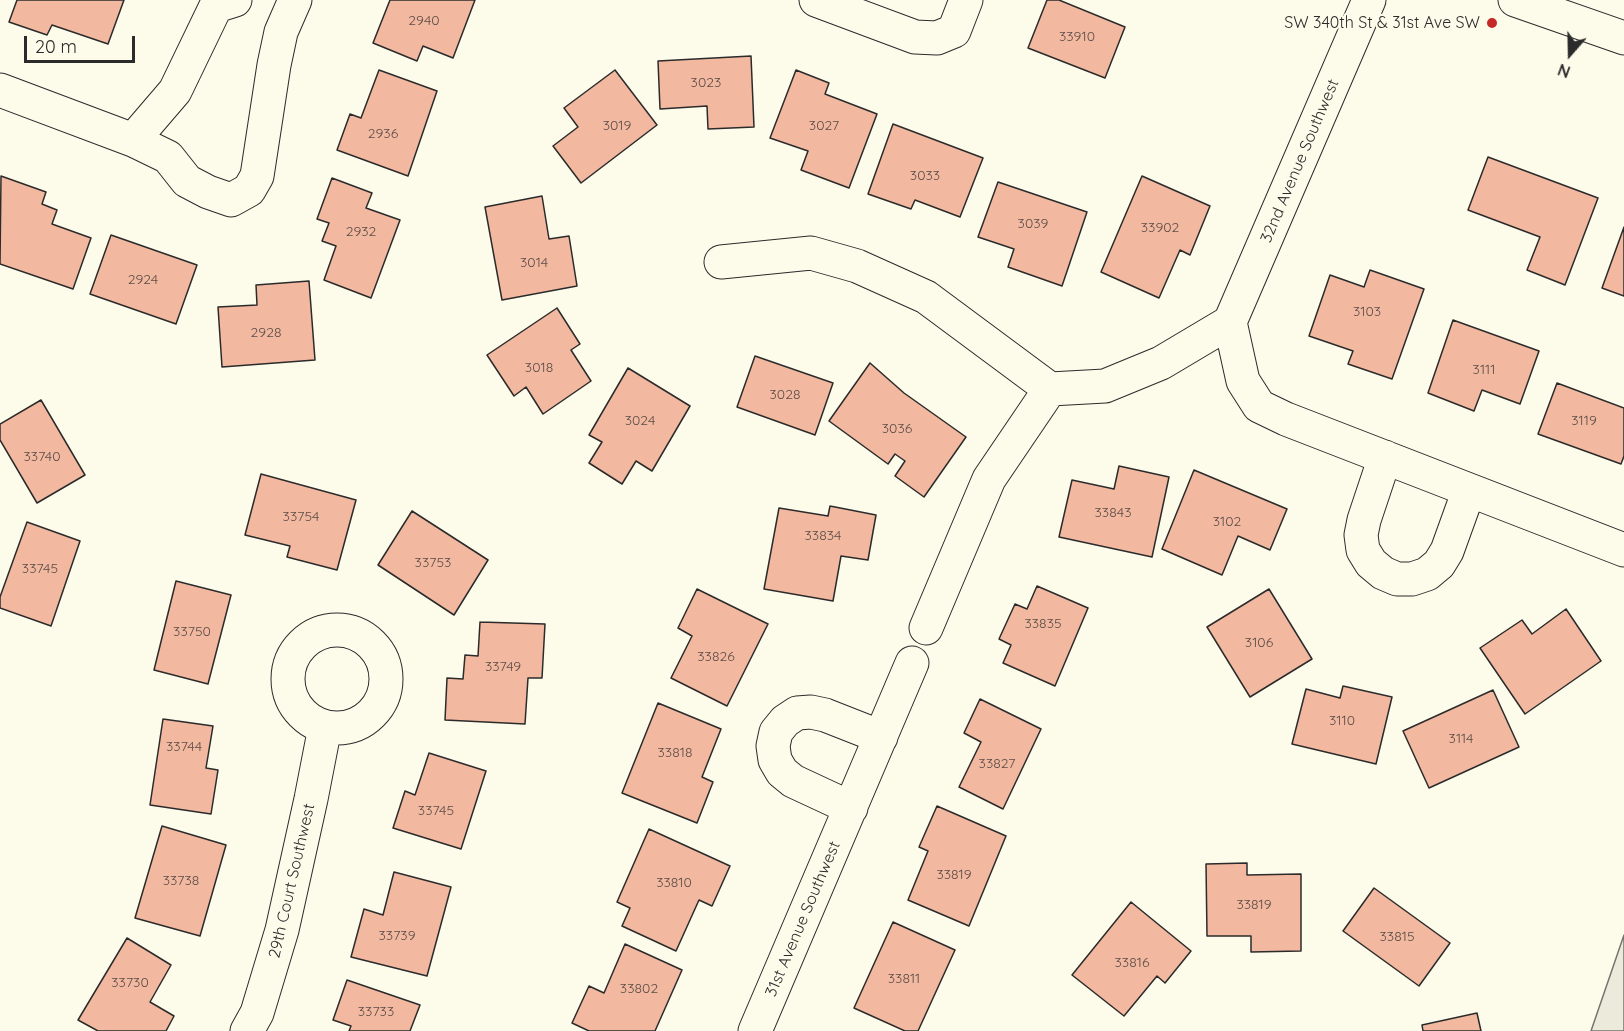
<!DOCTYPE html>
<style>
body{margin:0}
#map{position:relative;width:1624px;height:1031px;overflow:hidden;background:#fdfbea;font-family:Quicksand,sans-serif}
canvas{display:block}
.north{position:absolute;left:1540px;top:24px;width:60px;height:60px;-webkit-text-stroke:4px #fdfbea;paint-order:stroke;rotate:200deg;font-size:16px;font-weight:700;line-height:24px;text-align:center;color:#2b2b2b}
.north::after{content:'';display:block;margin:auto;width:21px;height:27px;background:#2b2b2b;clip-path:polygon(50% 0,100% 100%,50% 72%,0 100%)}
.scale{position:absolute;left:24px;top:36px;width:111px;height:27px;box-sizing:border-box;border:3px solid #2b2b2b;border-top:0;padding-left:8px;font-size:18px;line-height:21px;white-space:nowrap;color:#2b2b2b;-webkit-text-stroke:4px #fdfbea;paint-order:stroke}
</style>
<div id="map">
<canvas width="1624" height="1031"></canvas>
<div class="north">N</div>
<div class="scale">20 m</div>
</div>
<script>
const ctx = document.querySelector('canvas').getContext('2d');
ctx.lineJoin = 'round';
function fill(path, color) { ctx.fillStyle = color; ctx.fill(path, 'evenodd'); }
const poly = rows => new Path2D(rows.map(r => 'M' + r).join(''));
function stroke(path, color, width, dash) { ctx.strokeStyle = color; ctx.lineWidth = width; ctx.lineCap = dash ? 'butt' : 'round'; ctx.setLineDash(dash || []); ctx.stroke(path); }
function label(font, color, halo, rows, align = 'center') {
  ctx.font = font + ' Quicksand,sans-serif'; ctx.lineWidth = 4.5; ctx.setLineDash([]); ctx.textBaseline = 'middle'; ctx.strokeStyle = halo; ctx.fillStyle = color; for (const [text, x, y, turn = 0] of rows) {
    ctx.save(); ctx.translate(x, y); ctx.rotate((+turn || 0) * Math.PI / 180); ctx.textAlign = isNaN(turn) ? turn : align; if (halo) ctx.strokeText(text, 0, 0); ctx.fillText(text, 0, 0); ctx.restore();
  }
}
const green = poly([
 [1624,935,1624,1031,1591,1031,1624,935]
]);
const building = poly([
 [17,0,124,0,108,44,52,25,47,35,9,22,17,0],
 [390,0,475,0,453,58,423,46,417,61,373,43,390,0],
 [1047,0,1059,0,1125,27,1105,78,1028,48,1047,0],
 [751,56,754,127,708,129,707,106,660,109,658,61,751,56],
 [379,70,437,91,408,176,337,150,350,114,361,118,379,70],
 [615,70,657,125,581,183,553,146,578,127,564,108,615,70],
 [796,70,829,83,825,94,877,114,849,188,801,170,808,151,770,138,796,70],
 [893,124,983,158,960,217,915,200,911,209,868,194,893,124],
 [1488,157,1598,198,1565,285,1527,270,1540,237,1468,210,1488,157],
 [1,176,46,192,42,204,57,210,52,224,91,238,73,289,0,264,1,176],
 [1142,176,1210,206,1190,255,1180,250,1159,298,1101,272,1142,176],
 [332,178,372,193,366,208,400,220,371,298,324,280,336,246,322,241,329,223,317,219,332,178],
 [998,182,1087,212,1062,286,1008,267,1014,249,978,237,998,182],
 [542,196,549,239,569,236,577,286,502,300,485,207,542,196],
 [1624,227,1624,296,1602,288,1624,227],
 [111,235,197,265,176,324,90,294,111,235],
 [1370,270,1424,289,1392,379,1348,364,1353,351,1309,336,1330,275,1364,287,1370,270],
 [309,281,315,360,222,367,218,307,257,305,256,285,309,281],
 [557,308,580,344,571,350,591,381,543,414,526,387,514,396,487,355,557,308],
 [1453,320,1539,351,1520,404,1482,390,1474,411,1428,393,1453,320],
 [755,356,833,383,815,435,737,407,755,356],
 [870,363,904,393,966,437,924,497,895,476,905,461,895,454,888,464,829,421,870,363],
 [628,368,690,406,652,471,636,461,622,484,589,463,602,442,589,435,628,368],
 [1557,383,1624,408,1624,456,1621,464,1538,434,1557,383],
 [41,400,85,475,37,503,0,440,0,424,41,400],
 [1119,466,1169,477,1152,557,1059,537,1072,480,1114,489,1119,466],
 [1194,470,1287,509,1270,550,1238,536,1222,575,1162,549,1194,470],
 [261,474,356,500,337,570,287,557,290,546,245,535,261,474],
 [830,506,876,515,868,560,841,556,833,601,764,589,779,508,828,516,830,506],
 [412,511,488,560,454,615,378,565,412,511],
 [27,522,80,541,51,626,0,608,0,597,27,522],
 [176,581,231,595,208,684,154,670,176,581],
 [1037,586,1088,608,1055,686,1003,663,1011,645,999,639,1015,604,1027,609,1037,586],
 [697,589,768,624,727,706,671,678,692,636,678,628,697,589],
 [1269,589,1312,659,1250,697,1207,627,1269,589],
 [1566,609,1601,661,1525,714,1480,648,1522,620,1532,634,1566,609],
 [480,622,545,624,542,678,528,678,525,724,445,720,447,678,463,679,465,655,478,656,480,622],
 [1343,686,1392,697,1376,764,1292,744,1306,689,1340,698,1343,686],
 [1493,690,1519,747,1429,788,1403,731,1493,690],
 [980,699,1041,729,1003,809,959,787,981,742,964,733,980,699],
 [658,703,721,729,702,777,713,782,697,823,622,793,658,703],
 [163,719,213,726,206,768,218,770,211,814,150,805,163,719],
 [429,753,486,771,461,849,393,828,405,791,415,795,429,753],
 [937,806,1006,836,969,926,908,900,928,851,919,847,937,806],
 [162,826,226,845,200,936,135,918,162,826],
 [649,829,730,866,712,906,699,900,676,951,622,926,630,908,617,902,649,829],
 [1247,863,1247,875,1301,874,1301,951,1251,952,1251,936,1207,936,1206,864,1247,863],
 [394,872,451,887,427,976,351,957,364,909,383,915,394,872],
 [1374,888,1450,943,1419,986,1343,931,1374,888],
 [1131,902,1191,951,1165,983,1157,976,1124,1016,1072,975,1131,902],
 [893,922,955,950,918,1031,905,1031,854,1008,893,922],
 [127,938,171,965,150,1002,174,1016,166,1031,98,1031,78,1020,127,938],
 [625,944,682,970,655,1031,589,1031,572,1023,589,986,604,993,625,944],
 [347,980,420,1005,410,1031,349,1031,351,1026,333,1020,347,980],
 [1477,1013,1481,1031,1423,1031,1422,1025,1477,1013]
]);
const minor = poly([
 [816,0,915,37,937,38,954,31,966,0],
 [0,90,133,140,168,157,187,181,208,192,231,200,249,190,257,176,274,65,281,32,295,0],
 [133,140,175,91,216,6,235,0],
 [721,262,811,253,857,266,926,297,1050,389,1105,386,1161,363,1230,322,1243,381,1259,406,1286,419,1624,550],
 [1230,322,1369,0],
 [1385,457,1364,520,1361,535,1363,550,1371,563,1383,573,1397,579,1412,579,1427,574,1439,564,1447,551,1469,490],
 [926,628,989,479,1050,389],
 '288 679a49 49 0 1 1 98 0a49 49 0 1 1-98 0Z',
 [851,808,793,781,782,772,775,760,773,746,776,732,785,721,797,713,811,712,825,715,881,737],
 [247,1031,257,1013,282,930,311,799,325,727],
 [755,1031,912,663]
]);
const major = poly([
 [1515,0,1624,38]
]);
const markers = [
 [1492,23,6,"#c62828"]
];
const numberNames = [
 ["2940",424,21],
 ["33910",1077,37],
 ["3023",706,83],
 ["3019",617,126],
 ["3027",824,126],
 ["2936",383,134],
 ["3033",925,176],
 ["3039",1033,224],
 ["33902",1160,228],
 ["2932",361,232],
 ["3014",534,263],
 ["2924",143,280],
 ["3103",1367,312],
 ["2928",266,333],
 ["3018",539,368],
 ["3111",1484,370],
 ["3028",785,395],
 ["3024",640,421],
 ["3119",1584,421],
 ["3036",897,429],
 ["33740",42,457],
 ["33843",1113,513],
 ["33754",301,517],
 ["3102",1227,522],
 ["33834",823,536],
 ["33753",433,563],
 ["33745",40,569],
 ["33835",1043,624],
 ["33750",192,632],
 ["3106",1259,643],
 ["33826",716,657],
 ["33749",503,667],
 ["3110",1342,721],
 ["3114",1461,739],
 ["33744",184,747],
 ["33818",675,753],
 ["33827",997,764],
 ["33745",436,811],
 ["33819",954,875],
 ["33738",181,881],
 ["33810",674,883],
 ["33819",1254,905],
 ["33739",397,936],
 ["33815",1397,937],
 ["33816",1132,963],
 ["33811",904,979],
 ["33730",130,983],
 ["33802",639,989],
 ["33733",376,1012]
];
const poiNames = [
 ["SW 340th St & 31st Ave SW",1480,23]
];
const streetNames = [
 ["32nd Avenue Southwest",1300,161,-67],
 ["29th Court Southwest",292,881,-77],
 ["31st Avenue Southwest",803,919,-67]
];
fill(green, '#ecebdb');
stroke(green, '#74746e', 1.5);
fill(building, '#f2b8a0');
stroke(building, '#2b2b2b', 1.5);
stroke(minor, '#2b2b2b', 35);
stroke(major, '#2b2b2b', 35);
stroke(minor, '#fdfbea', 33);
stroke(major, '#fdfbea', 33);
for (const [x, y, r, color] of markers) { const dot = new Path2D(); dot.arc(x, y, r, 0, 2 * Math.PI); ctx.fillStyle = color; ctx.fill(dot); stroke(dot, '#fdfbea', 2); }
label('14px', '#5d4e48', null, numberNames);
label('16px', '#2b2b2b', '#fdfbea', poiNames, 'right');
label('16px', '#2b2b2b', '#fdfbea', streetNames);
</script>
